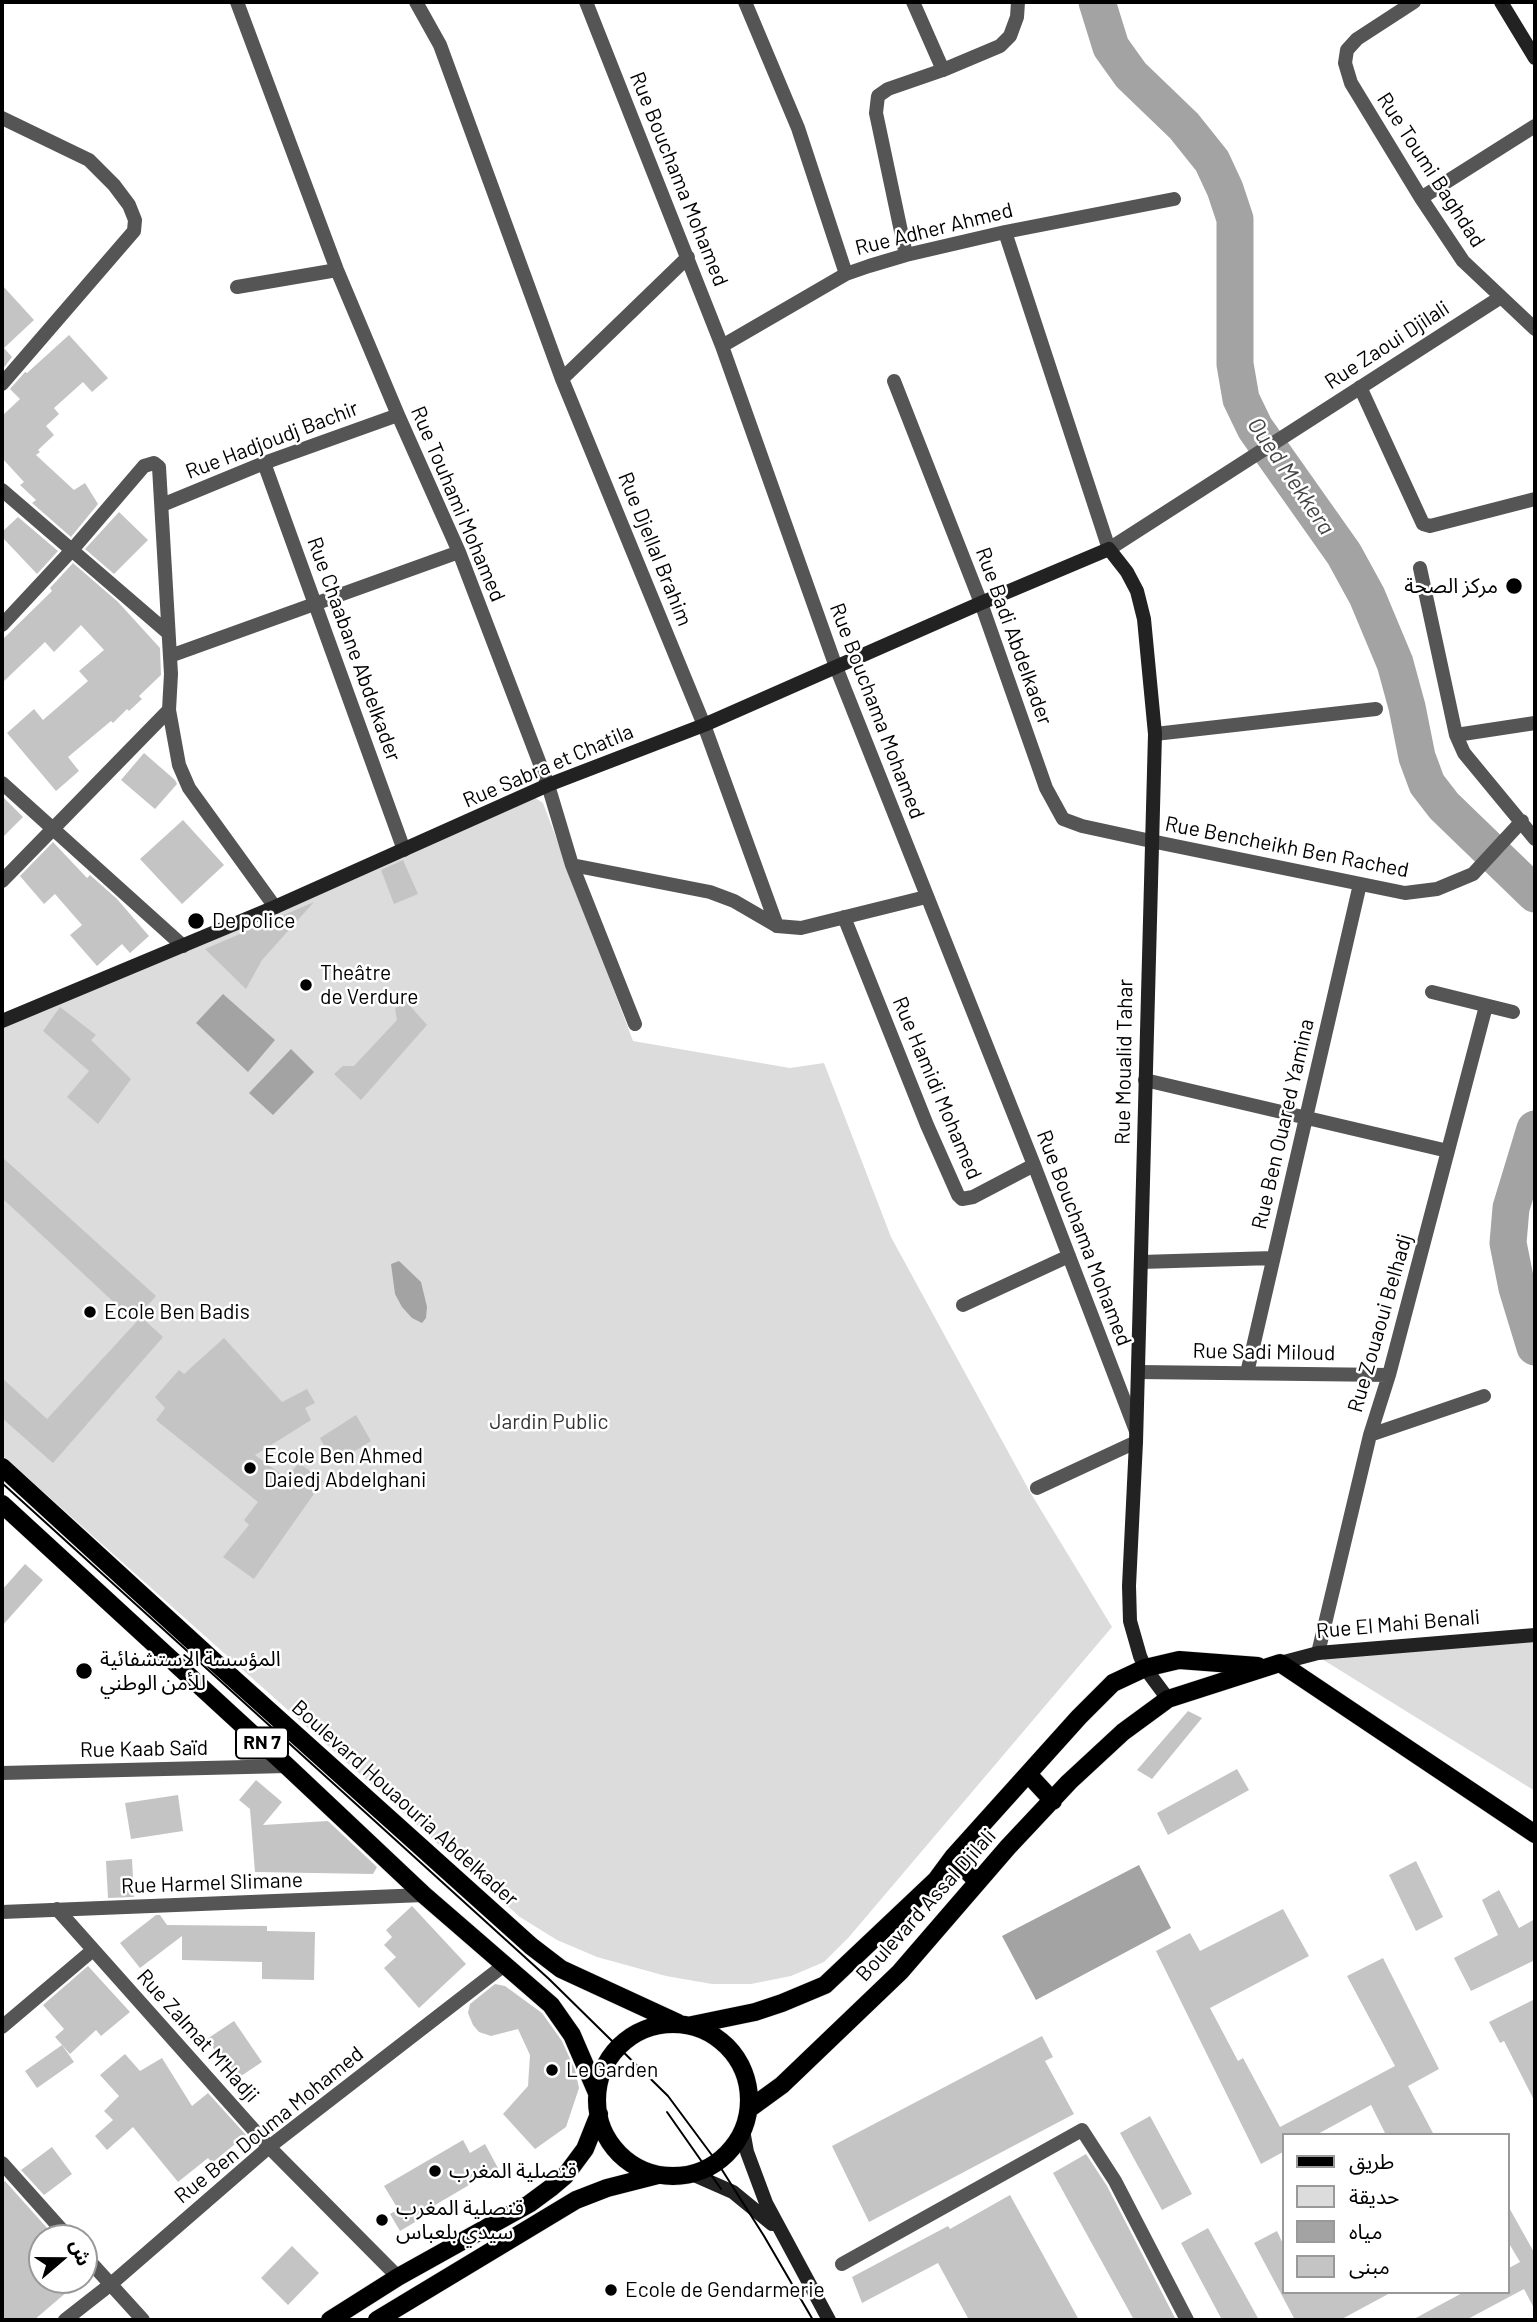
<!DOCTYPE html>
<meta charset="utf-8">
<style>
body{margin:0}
#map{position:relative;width:1537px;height:2322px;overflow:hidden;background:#fff;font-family:Barlow,"Noto Sans Arabic",sans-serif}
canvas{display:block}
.frame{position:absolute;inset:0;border:4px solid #000;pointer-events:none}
.legend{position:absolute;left:1282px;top:2133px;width:228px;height:161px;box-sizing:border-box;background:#fff;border:2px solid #999;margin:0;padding:9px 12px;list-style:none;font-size:21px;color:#000}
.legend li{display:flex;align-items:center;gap:14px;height:35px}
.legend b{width:35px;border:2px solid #999}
.north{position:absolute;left:28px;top:2224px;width:70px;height:70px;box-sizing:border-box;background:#fff;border:2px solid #999;border-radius:50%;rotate:70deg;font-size:19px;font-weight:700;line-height:28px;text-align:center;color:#000}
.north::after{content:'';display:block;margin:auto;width:24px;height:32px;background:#000;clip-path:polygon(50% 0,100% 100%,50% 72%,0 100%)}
</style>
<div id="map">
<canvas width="1537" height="2322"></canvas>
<div class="frame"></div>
<ul class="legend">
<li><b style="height:9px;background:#000"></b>طريق</li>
<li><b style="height:19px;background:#dcdcdc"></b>حديقة</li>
<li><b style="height:19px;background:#a3a3a3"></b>مياه</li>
<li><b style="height:19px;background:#c4c4c4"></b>مبنى</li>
</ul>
<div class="north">ش</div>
</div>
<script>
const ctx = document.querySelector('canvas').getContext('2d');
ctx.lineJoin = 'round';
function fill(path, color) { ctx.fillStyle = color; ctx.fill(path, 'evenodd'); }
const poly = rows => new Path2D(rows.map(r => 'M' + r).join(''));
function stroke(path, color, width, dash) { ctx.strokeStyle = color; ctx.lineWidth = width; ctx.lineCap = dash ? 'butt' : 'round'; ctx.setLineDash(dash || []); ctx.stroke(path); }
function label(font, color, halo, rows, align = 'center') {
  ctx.font = font + ' Barlow,"Noto Sans Arabic",sans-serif'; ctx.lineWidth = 5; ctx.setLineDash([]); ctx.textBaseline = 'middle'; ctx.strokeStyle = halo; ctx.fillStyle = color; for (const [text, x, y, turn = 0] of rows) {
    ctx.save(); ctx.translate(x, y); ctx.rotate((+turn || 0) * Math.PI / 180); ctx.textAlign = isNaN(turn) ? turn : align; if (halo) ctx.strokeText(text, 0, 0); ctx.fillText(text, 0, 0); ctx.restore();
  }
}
const green = poly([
 [534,797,543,803,633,1041,790,1068,824,1063,891,1237,1030,1492,1112,1627,849,1937,824,1962,791,1976,751,1984,712,1984,666,1976,597,1957,557,1940,520,1917,2,1455,2,1018],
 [1535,1639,1535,1791,1317,1656]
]);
const water = poly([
 [223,994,275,1040,248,1072,196,1023],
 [291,1049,314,1072,273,1115,249,1093],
 [399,1261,421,1282,427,1307,426,1318,422,1323,412,1318,402,1307,395,1294,391,1264],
 [1139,1865,1171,1928,1036,2000,1002,1936]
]);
const river = poly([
 [1097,2,1111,47,1131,75,1184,126,1212,161,1225,189,1235,219,1235,364,1241,399,1255,428,1344,554,1367,596,1395,663,1407,707,1417,757,1427,784,1444,806,1535,894],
 [1535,1129,1511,1208,1508,1243,1517,1288,1535,1347]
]);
const building = poly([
 [2,285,34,320,4,348,12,357,2,370],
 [69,335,108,378,92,392,83,382,54,408,59,414,46,426,54,435,38,450,40,452,36,455,74,490,85,483,98,504,71,537,32,503,36,500,20,485,24,482,2,458,2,416,20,399,10,389,25,372,27,373],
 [119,512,148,540,114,574,85,549],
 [18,517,58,551,37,574,2,537,2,532],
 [73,563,118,602,160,648,161,675,139,696,142,699,129,711,127,709,113,723,111,721,68,757,79,771,56,791,7,733,34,709,43,720,88,681,79,671,104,650,81,625,54,652,45,642,2,683,2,640,52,591,50,588],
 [144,753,175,780,177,784,155,809,121,780],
 [2,796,23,817,2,838],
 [183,820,224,865,182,904,140,859],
 [53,842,87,878,90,875,117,899,149,936,130,953,122,944,97,966,70,935,82,925,55,894,44,904,20,876],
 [403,860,418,894,394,904,381,870],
 [314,902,262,960,246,989,205,949],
 [404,999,427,1025,361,1100,334,1074,343,1066,354,1066,397,1020,395,1009],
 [60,1007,96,1035,91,1040,131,1079,98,1124,67,1097,89,1071,43,1031],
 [2,1157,156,1296,134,1321,2,1198],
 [141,1317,163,1337,53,1463,2,1418,2,1378,47,1419],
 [224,1338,282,1402,307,1389,315,1403,305,1408,311,1420,255,1455,286,1478,299,1463,323,1481,254,1579,223,1557,249,1525,244,1520,258,1502,156,1420,165,1408,155,1397,179,1370,184,1374],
 [356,1415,371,1441,334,1464,320,1438],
 [25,1564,43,1580,2,1626,2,1590],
 [1188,1711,1202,1718,1152,1779,1137,1770],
 [1237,1769,1249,1790,1168,1835,1157,1813],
 [256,1780,282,1802,263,1825,328,1821,377,1867,373,1874,255,1872,250,1809,239,1800],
 [178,1795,183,1831,131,1839,125,1803],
 [132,1859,134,1897,108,1898,106,1861],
 [1416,1861,1443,1917,1416,1931,1389,1875],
 [1499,1890,1519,1928,1535,1919,1535,1960,1471,1991,1454,1958,1498,1935,1482,1900],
 [412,1906,466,1964,419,2008,384,1968,396,1957,384,1945,392,1937,386,1930],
 [1283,1909,1309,1956,1210,2008,1238,2061,1243,2058,1280,2127,1395,2066,1347,1976,1383,1958,1439,2069,1408,2086,1434,2135,1386,2135,1371,2105,1316,2135,1283,2135,1283,2152,1261,2164,1156,1951,1190,1933,1200,1951],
 [156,1915,160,1915,167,1925,267,1926,267,1931,315,1932,314,1980,262,1979,262,1962,182,1960,182,1936,140,1968,120,1943],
 [88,1966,130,2012,101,2036,96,2030,70,2054,55,2037,64,2029,43,2005],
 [495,1984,505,1986,542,2013,562,2041,575,2070,579,2088,566,2127,535,2149,503,2114,528,2086,530,2055,518,2029,491,2036,479,2032,473,2025,468,2013,470,2004],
 [1535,1999,1535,2102,1504,2041,1500,2043,1489,2022],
 [234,2021,262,2062,235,2080,207,2039],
 [1042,2036,1053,2057,1045,2061,1074,2114,869,2222,832,2146],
 [62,2045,74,2062,37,2088,25,2071],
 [125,2054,140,2071,162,2058,192,2106,208,2093,246,2135,212,2163,208,2158,178,2182,133,2127,107,2150,95,2136,113,2120,104,2111,119,2096,100,2075],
 [1150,2116,1192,2194,1162,2210,1120,2133],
 [463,2140,470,2153,485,2144,498,2168,430,2208,432,2212,400,2231,390,2214,398,2209,384,2186],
 [52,2147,72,2174,44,2195,21,2170],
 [1086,2154,1107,2186,1176,2320,1134,2320,1053,2173],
 [5,2181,56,2238,42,2238,42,2280,81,2280,34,2320,2,2320,2,2184],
 [1010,2195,1079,2320,969,2320,938,2263,862,2303,852,2277,948,2226,950,2229],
 [1507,2204,1535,2254,1535,2310,1524,2289,1466,2320,1412,2320,1464,2292,1507,2292,1507,2269,1520,2262,1507,2240],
 [1208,2228,1259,2320,1222,2320,1181,2243],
 [1277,2231,1283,2244,1283,2292,1392,2292,1340,2320,1295,2320,1254,2243],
 [292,2246,319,2273,288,2305,261,2278]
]);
const street = poly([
 [237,2,337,270,398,415,459,552,548,785,572,865,635,1024],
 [416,2,440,45,562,379,704,725,777,926,801,928,926,897],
 [586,2,722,346,836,667,1034,1165,1136,1431],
 [745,2,798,128,846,274],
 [913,2,943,70],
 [1414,2,1357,39,1347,50,1345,63,1351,83,1421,198,1463,261,1535,329],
 [2,118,89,160,114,185,129,205,135,220,134,231,2,384],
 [1421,198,1535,126],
 [1005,232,1109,549,1501,297],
 [906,255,876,113,878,96,888,89,943,70,1000,46,1010,36,1017,17,1018,2],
 [237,287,337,270],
 [722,346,846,274,869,266,906,255,1005,232,1174,199],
 [562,379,688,257],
 [894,381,981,603,1046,788,1063,819,1082,826,1151,841,1405,893,1437,889,1473,874,1522,821],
 [1360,387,1423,524,1430,526,1535,499],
 [264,463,404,850],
 [2,490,167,632],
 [162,505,264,463,398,415],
 [1420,568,1456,735,1464,753,1535,839],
 [2,625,72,550,144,466,154,463,159,467,171,674,169,710,179,765,189,788,275,907],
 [170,656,459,552],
 [1155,734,1376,709],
 [1456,735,1535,723],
 [2,783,183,946],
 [572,865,710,892,734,901,777,926],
 [2,881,169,710],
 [844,917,927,1125,958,1195,962,1199,973,1197,1034,1165],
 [1432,992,1513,1012],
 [1145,1080,1448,1151],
 [1141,1262,1273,1258],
 [963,1305,1069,1256],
 [1138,1372,1389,1375],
 [1247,1373,1360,884],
 [1370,1435,1484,1396],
 [1037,1488,1136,1442],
 [1318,1653,1370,1435,1389,1375,1486,1006],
 [2,1773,287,1766],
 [57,1909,269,2147,398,2277],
 [2,1912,424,1895],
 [2,2027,93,1950],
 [2,2163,69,2238],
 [84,2255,143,2320],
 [842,2264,1082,2130,1115,2181,1187,2320],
 [65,2320,111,2284,269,2147,503,1966]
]);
const secondary = poly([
 [1501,2,1535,58],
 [2,1021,275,907,548,785,704,725,981,603,1109,549,1127,572,1137,591,1144,619,1155,734,1136,1442,1129,1586,1130,1621,1140,1656,1145,1668,1168,1699],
 [1280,1663,1318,1653,1535,1635],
 [743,2130,747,2152,766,2203,829,2320],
 [692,2174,733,2192,772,2224]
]);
const primary = poly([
 [2,1467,215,1662,531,1946,561,1969,678,2023],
 [2,1504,287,1766,424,1895,551,2005,572,2035,597,2093],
 [1029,1775,1053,1801],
 [953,1857,978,1882],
 '597 2100a76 76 0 1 1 152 0a76 76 0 1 1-152 0Z',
 [692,2025,755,2012,782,2003,825,1985,936,1880,953,1857,1079,1717,1113,1683,1145,1668,1179,1660,1258,1666],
 [749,2109,782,2085,900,1972,1008,1847,1069,1782,1123,1732,1168,1699,1280,1663,1535,1834],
 [330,2320,398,2277,529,2204,552,2187,565,2176,585,2149,599,2114],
 [377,2320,576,2200,607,2188,658,2175]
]);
const tram = poly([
 [2,1483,549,1979,668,2096,717,2162,764,2236,813,2320],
 [667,2112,721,2189]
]);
const markers = [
 [1514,586,9,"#000"],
 [196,921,9,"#000"],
 [306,985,7,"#000"],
 [90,1312,7,"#000"],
 [250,1468,7,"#000"],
 [84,1671,9,"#000"],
 [552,2070,7,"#000"],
 [435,2171,7,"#000"],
 [382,2220,7,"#000"],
 [611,2290,7,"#000"]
];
const shields = [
 [262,1743,52]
];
const shieldNames = [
 ["RN 7",262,1743]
];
const streetNames = [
 ["Rue Toumi Baghdad",1431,170,57],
 ["Rue Bouchama Mohamed",679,179,68],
 ["Rue Adher Ahmed",934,229,-14],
 ["Rue Zaoui Djilali",1387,345,-33],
 ["Rue Hadjoudj Bachir",272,440,-21],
 ["Rue Touhami Mohamed",458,504,67],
 ["Rue Djellal Brahim",655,549,68],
 ["Rue Badi Abdelkader",1014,636,70],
 ["Rue Chaabane Abdelkader",354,649,70],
 ["Rue Bouchama Mohamed",877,711,69],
 ["Rue Sabra et Chatila",548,766,-23],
 ["Rue Bencheikh Ben Rached",1287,847,11],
 ["Rue Moualid Tahar",1124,1062,-89],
 ["Rue Hamidi Mohamed",937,1088,67],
 ["Rue Ben Ouared Yamina",1283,1124,-77],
 ["Rue Bouchama Mohamed",1084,1238,69],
 ["Rue Zouaoui Belhadj",1380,1323,-74],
 ["Rue Sadi Miloud",1264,1352,1],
 ["Rue El Mahi Benali",1398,1624,-5],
 ["Rue Kaab Saïd",144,1749,-1],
 ["Boulevard Houaouria Abdelkader",405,1803,42],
 ["Rue Harmel Slimane",212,1883,-2],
 ["Boulevard Assal Djilali",926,1905,-48],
 ["Rue Zalmat M'Hadji",198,2036,48],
 ["Rue Ben Douma Mohamed",269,2125,-39]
];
const poiNames = [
 ["مركز الصحة",1498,586,"right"],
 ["De police",212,921],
 ["Theâtre",320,973],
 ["de Verdure",320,997],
 ["Ecole Ben Badis",104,1312],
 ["Ecole Ben Ahmed",264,1456],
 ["Daiedj Abdelghani",264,1480],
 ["المؤسسة الاستشفائية",100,1659],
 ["للأمن الوطني",100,1683],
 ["Le Garden",566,2070],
 ["قنصلية المغرب",449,2171],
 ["قنصلية المغرب",396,2208],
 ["سيدي بلعباس",396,2232],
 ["Ecole de Gendarmerie",625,2290]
];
const parkNames = [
 ["Jardin Public",549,1422]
];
const waterNames = [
 ["Oued Mekkera",1291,476,56]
];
fill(green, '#dcdcdc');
fill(water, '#a3a3a3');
stroke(river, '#a3a3a3', 37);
fill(building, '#c4c4c4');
stroke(primary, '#dbdbdb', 19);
stroke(street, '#555', 14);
stroke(secondary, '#222', 14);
stroke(primary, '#000', 18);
stroke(tram, '#000', 2);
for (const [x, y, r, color] of markers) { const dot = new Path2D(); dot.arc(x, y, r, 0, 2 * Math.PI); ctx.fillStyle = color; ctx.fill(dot); stroke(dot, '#fff', 2.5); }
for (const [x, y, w] of shields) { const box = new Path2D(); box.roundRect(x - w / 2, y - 15.5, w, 31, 5); ctx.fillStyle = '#fff'; ctx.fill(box); stroke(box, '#000', 2); }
label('bold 19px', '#000', null, shieldNames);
label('21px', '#000', '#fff', streetNames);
label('21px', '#000', '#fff', poiNames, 'left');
label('21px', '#333', '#fff', parkNames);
label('italic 23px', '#444', '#fff', waterNames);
</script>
